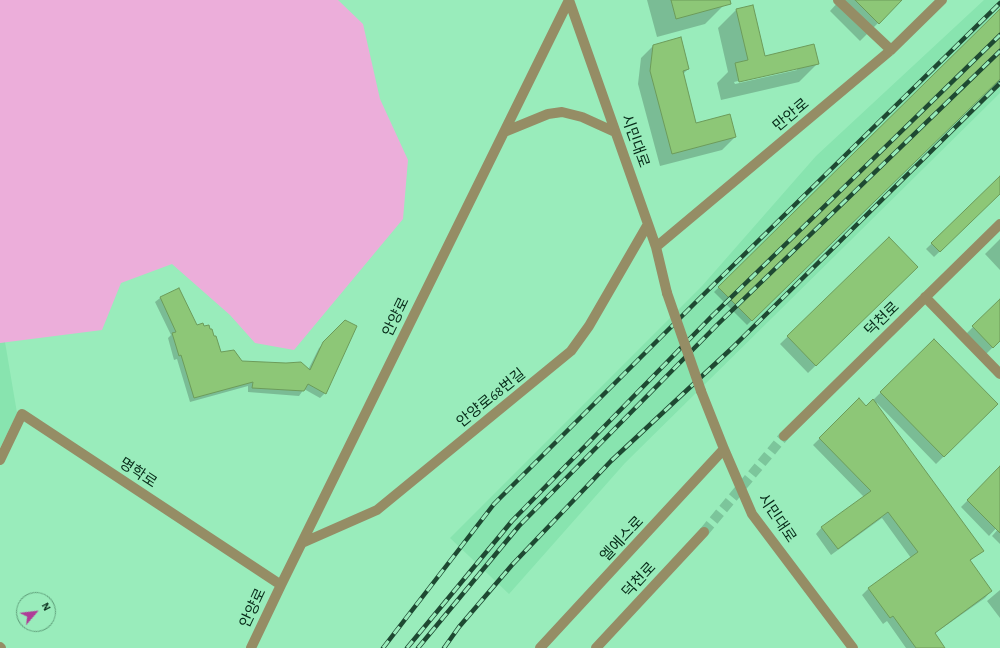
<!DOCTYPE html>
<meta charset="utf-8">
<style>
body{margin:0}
#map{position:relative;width:1000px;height:648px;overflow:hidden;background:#99ecbb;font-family:"Alegreya Sans",sans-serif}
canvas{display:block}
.north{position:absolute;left:16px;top:592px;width:40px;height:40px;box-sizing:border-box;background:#99ecbb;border:1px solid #5f9f7a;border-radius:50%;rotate:62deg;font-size:11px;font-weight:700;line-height:16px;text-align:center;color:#072b19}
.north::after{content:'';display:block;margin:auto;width:14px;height:18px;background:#af3d97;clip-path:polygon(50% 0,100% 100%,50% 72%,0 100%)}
</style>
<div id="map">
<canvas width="1000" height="648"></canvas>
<div class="north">N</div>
</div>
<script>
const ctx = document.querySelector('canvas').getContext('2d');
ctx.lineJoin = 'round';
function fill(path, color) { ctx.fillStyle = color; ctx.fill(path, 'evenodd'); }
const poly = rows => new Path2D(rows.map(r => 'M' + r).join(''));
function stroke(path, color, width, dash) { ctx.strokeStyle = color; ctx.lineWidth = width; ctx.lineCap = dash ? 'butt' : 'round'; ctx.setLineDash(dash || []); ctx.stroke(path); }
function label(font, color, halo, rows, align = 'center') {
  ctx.font = font + ' "Alegreya Sans","Noto Sans KR",sans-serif'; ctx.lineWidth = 3; ctx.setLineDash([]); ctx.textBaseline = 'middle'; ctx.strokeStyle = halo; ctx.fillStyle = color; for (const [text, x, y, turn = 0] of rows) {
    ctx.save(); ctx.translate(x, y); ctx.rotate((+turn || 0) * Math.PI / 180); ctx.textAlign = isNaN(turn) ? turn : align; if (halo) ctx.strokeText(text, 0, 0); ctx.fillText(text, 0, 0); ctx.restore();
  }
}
const built = poly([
 [984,0,1000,0,1000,93,625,463,509,594,450,538,702,286,816,156],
 [5,342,17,413,0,448,0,343]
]);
const green = poly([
 [0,0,338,0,363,24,380,99,408,160,403,219,294,350,255,343,230,315,172,264,121,283,102,330,0,343]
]);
const shadow = poly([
 [647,0,723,0,724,5,705,24,657,37],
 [840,0,897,0,899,2,860,41,830,11],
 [736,10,764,57,818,63,799,82,721,100,717,83,728,72,718,28],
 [797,67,797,70,735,84,734,82],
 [1000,10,1000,77,747,325,714,292],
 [654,45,688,69,683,74,696,124,735,137,722,150,660,166,638,84,641,58],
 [996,181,1000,185,1000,193,934,257,926,249],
 [889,238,917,267,808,373,780,344],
 [1000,239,1000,270,985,254],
 [178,289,196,326,221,353,242,362,308,370,319,348,346,322,325,393,320,398,304,389,299,396,248,392,248,386,190,402,177,359,174,360,168,338,171,335,155,302,160,298],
 [1000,300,1000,340,986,354,966,334],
 [934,340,997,404,936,464,877,403,876,404,983,550,970,561,991,591,985,598,934,634,944,648,906,648,887,621,883,624,862,595,869,588,911,558,882,518,831,555,816,534,822,527,864,497,813,445,859,400,866,407],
 [1000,468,1000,524,989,536,961,507],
 [1000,527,1000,544,992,536],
 [1000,590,1000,618,987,601]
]);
const building = poly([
 [671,0,730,0,731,4,676,19,671,0],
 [855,0,902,0,879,24,855,0],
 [753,5,765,56,814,44,819,64,739,82,735,63,748,60,736,9,753,5],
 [1000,9,1000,79,752,321,718,287,1000,9],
 [681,37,689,69,683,71,696,123,730,114,736,137,672,154,650,71,653,45,681,37],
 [1000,176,1000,194,940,252,931,243,1000,176],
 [889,237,918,267,816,366,787,336,889,237],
 [179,288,197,325,203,323,204,326,209,325,210,329,212,329,214,336,216,336,221,352,234,350,242,361,286,363,301,362,310,370,323,342,345,320,357,326,326,394,308,384,304,391,252,388,253,382,194,398,181,355,179,356,172,333,176,332,160,297,179,288],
 [1000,299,1000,341,993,348,972,326,1000,299],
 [934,339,998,404,944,457,880,392,934,339],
 [859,398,866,406,873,399,984,551,970,560,992,591,935,633,945,648,916,648,893,616,890,618,868,588,918,552,888,512,838,549,821,527,871,491,819,438,859,398],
 [1000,466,1000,533,967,500,1000,466]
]);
const minorTunnel = poly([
 [704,532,784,436]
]);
const minor = poly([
 [569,0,648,224,656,247,667,293],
 [838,0,891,50],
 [504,132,548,114,562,112,582,117,615,132],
 [656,247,891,50,942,0],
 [925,297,1000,374],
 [701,391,724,449,752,514,853,648],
 [784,436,1000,224],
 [0,460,22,414,281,585],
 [302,543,377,510,571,351,589,326,648,224],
 [0,647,1,648],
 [251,648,281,585,569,0],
 [540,648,724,449],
 [596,648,704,532]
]);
const rail = poly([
 [383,648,494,504,698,300,1000,3],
 [407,648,512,521,712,316,1000,35],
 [418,648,519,526,718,324,1000,51],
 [444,648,459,627,512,565,611,461,731,349,1000,83]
]);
const minorBridge = poly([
 [667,293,701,391]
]);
const streetNames = [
 ["만안로",791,115,-40],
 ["시민대로",635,141,70],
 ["안양로",396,317,-64],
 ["덕천로",882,319,-44],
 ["안양로68번길",491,398,-39],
 ["명학로",138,473,33],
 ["시민대로",777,518,56],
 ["엘에스로",622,539,-47],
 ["덕천로",639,580,-47],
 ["안양로",253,608,-65]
];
fill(built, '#88e4af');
fill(green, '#ecaeda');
fill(shadow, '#0003');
fill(building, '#8dc777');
stroke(building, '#6c9b5a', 1);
stroke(minorTunnel, '#7cc59b', 10, [10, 5]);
stroke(minor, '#958d65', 10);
stroke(rail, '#1e4932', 4.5);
stroke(rail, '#99ecbb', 3, [9]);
stroke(minorBridge, '#958d65', 10);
label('15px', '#072b19', '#99ecbb', streetNames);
</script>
